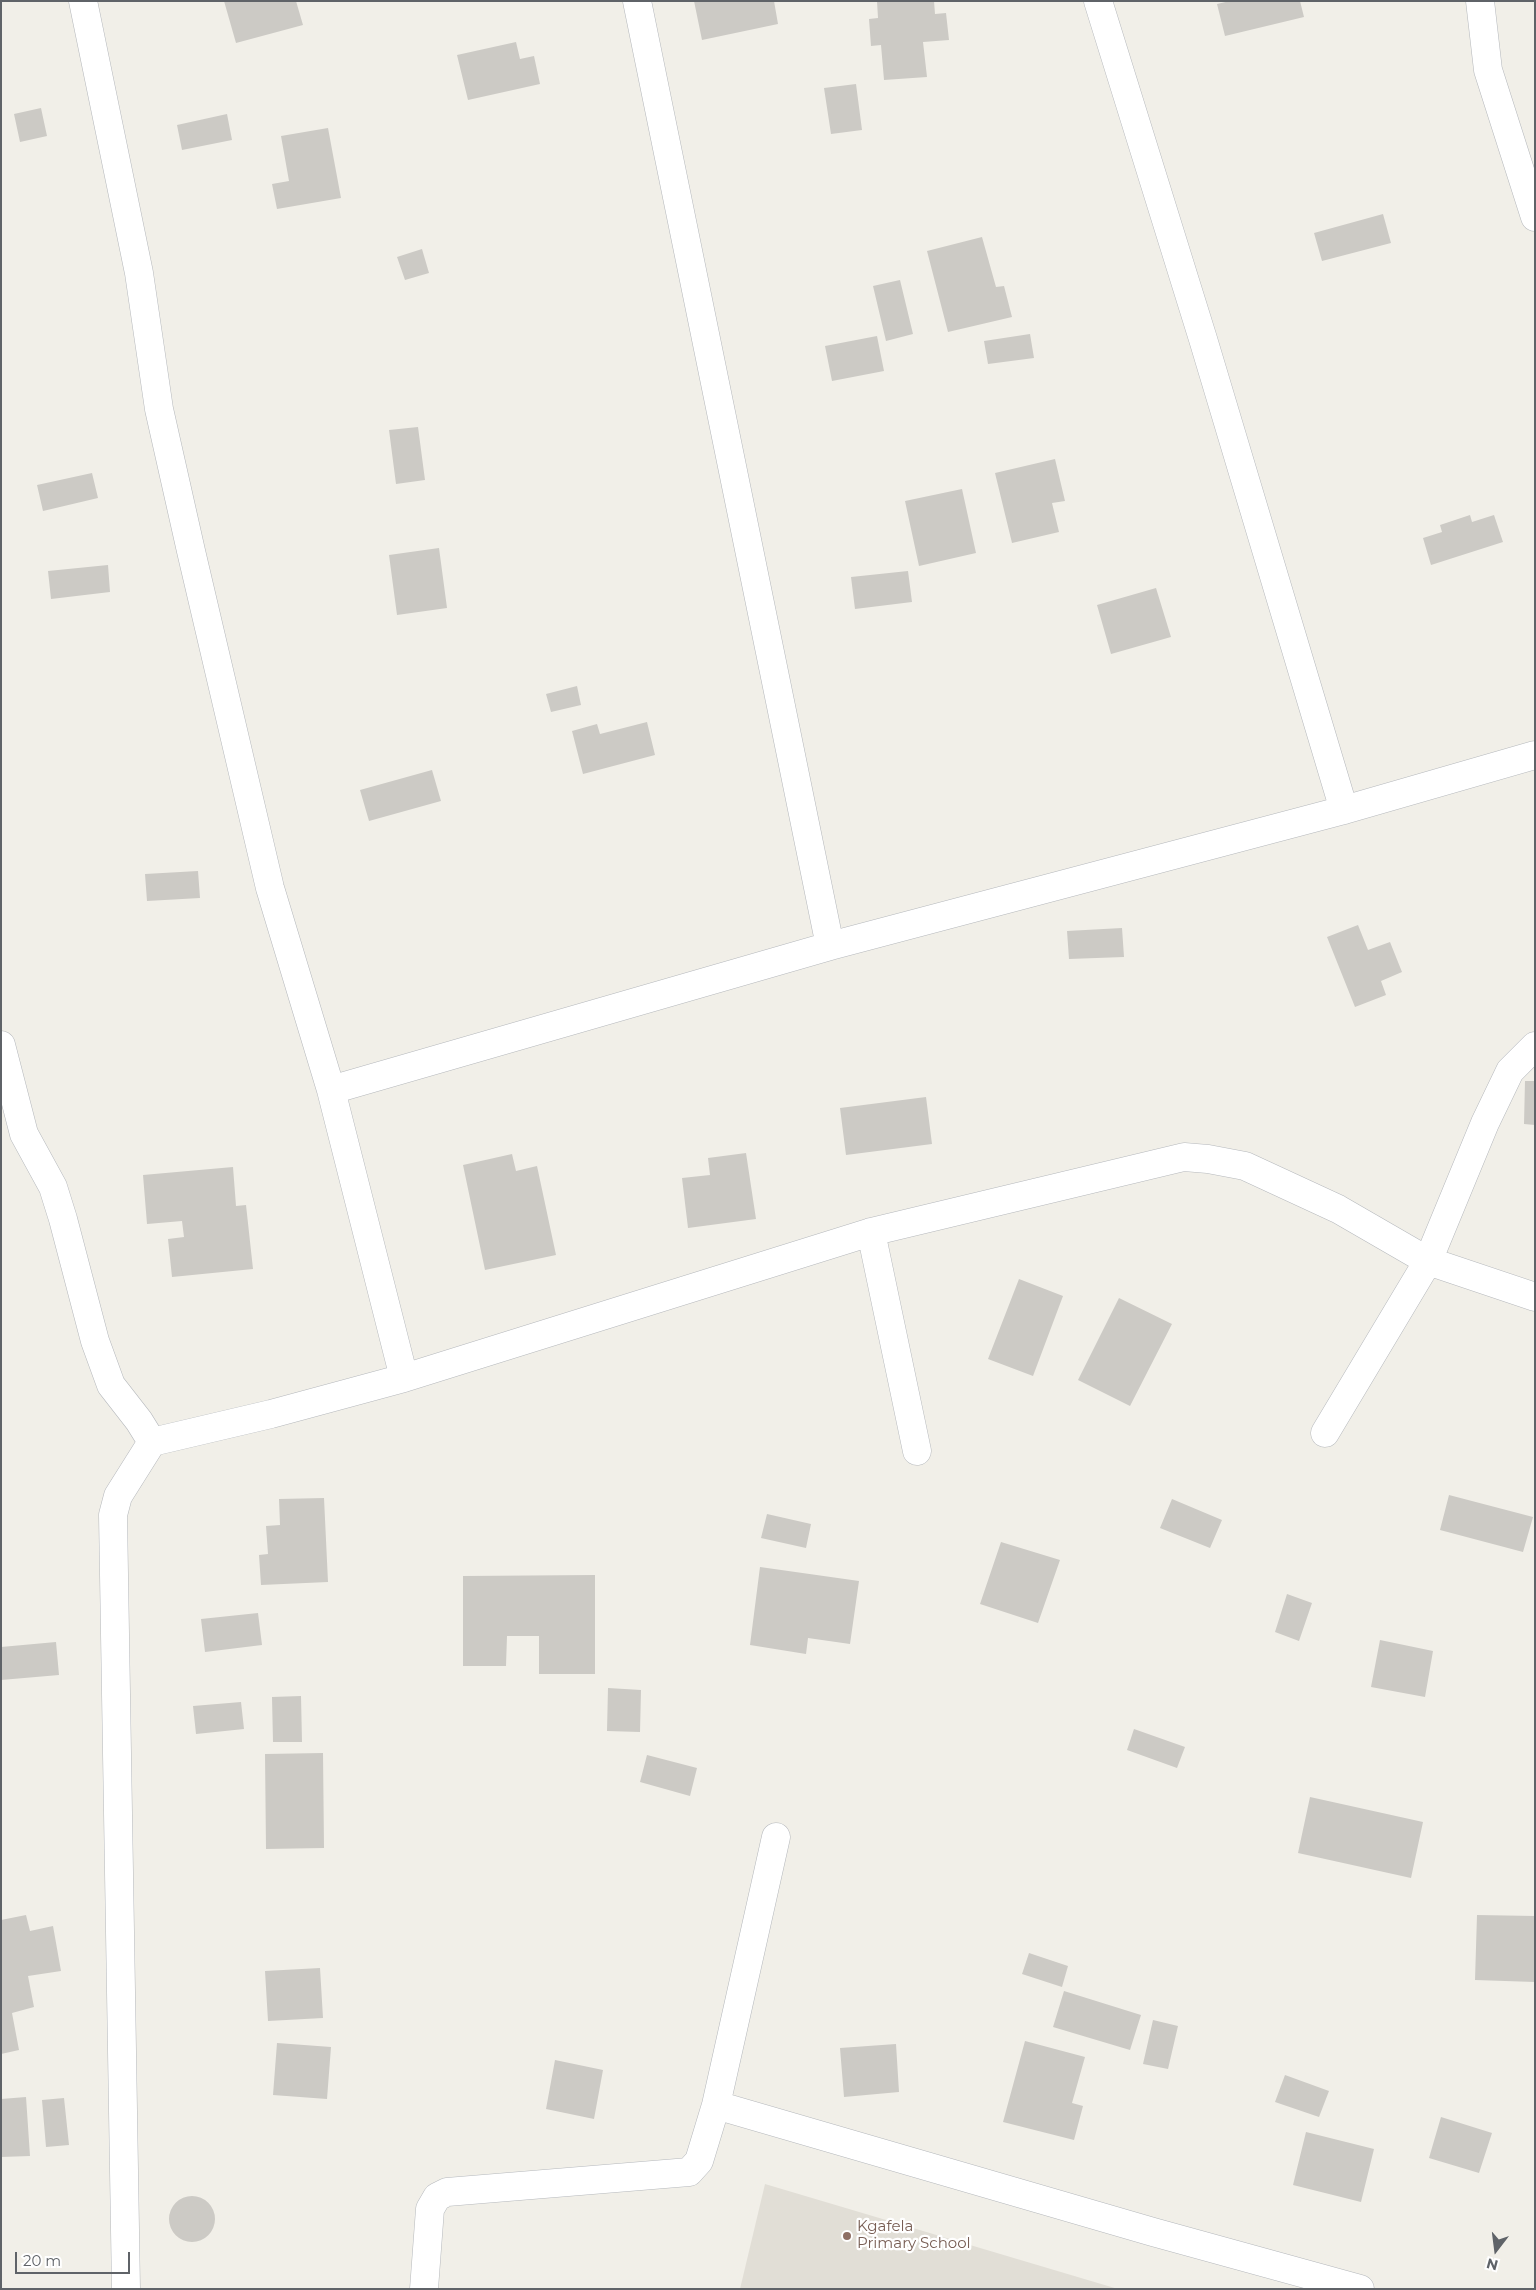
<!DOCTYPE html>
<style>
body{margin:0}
#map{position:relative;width:1536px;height:2290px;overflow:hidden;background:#f1efe8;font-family:Montserrat,sans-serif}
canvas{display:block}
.frame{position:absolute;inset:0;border:2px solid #5f6368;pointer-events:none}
.north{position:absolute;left:1471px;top:2225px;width:50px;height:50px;-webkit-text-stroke:4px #fff;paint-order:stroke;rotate:195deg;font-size:14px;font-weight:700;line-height:20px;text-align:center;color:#5f6368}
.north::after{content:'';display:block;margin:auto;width:18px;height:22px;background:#5f6368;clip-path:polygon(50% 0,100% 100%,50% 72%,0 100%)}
.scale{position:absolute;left:15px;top:2252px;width:115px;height:22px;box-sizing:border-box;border:2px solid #5f6368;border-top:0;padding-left:6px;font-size:15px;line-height:18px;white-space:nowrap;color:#5f6368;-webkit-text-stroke:4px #fff;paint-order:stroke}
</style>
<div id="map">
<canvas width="1536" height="2290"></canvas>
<div class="frame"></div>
<div class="north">N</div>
<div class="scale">20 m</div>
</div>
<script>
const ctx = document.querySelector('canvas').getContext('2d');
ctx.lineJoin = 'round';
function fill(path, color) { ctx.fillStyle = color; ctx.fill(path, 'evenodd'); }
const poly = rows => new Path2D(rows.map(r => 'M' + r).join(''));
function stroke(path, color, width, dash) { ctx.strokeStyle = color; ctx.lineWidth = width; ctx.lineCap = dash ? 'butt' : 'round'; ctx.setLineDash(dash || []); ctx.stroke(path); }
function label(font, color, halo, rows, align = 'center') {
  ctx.font = font + ' Montserrat,sans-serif'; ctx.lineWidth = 4.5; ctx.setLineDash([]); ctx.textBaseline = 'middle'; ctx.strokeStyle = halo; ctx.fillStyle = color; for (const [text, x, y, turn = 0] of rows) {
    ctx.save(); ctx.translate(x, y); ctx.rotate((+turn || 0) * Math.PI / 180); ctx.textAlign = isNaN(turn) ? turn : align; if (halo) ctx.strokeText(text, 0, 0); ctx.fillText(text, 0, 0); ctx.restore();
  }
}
const education = poly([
 [765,2184,1118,2289,740,2289]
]);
const building = poly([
 [224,1,296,1,303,25,236,43],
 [694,1,774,1,778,24,702,40],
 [877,1,934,1,935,14,946,13,949,40,923,42,927,77,884,80,881,45,871,46,869,19,878,18],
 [1230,1,1300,1,1304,17,1225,36,1217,4],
 [516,42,520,59,534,56,540,84,468,100,457,55],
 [856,84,862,130,831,134,824,88],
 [41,108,47,136,20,142,14,114],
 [227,114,232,140,182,150,177,125],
 [328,128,341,198,277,209,272,184,289,181,281,136],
 [1383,214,1391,243,1322,261,1314,233],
 [982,237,996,287,1004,286,1012,317,948,332,927,251],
 [422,249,429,273,405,280,397,257],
 [900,280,913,334,886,341,873,286],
 [1030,334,1034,358,988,364,984,341],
 [877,336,884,371,832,381,825,346],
 [418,427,425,480,396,484,389,430],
 [1055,459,1065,501,1052,503,1059,532,1012,543,995,473],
 [92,473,98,498,43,511,37,485],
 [962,489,976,553,919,566,905,501],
 [1470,515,1472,522,1494,515,1503,542,1431,565,1423,538,1442,532,1440,525],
 [439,548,447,608,397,615,389,555],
 [108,565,110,592,51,599,48,571],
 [908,571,912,602,855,609,851,577],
 [1156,588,1171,637,1111,654,1097,605],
 [577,686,581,705,551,712,546,694],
 [647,722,655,755,583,774,572,731,597,724,600,734],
 [432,770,441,801,369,821,360,790],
 [198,871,200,898,147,901,145,874],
 [1358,925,1368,950,1390,942,1402,972,1381,981,1386,995,1355,1007,1327,937],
 [1122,928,1124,957,1069,959,1067,931],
 [1525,1081,1535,1081,1535,1125,1524,1124],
 [926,1097,932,1144,846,1155,840,1108],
 [746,1153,756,1219,688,1228,682,1178,710,1175,708,1158],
 [512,1154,516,1171,537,1166,556,1255,485,1270,463,1165],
 [233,1167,236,1206,246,1205,253,1269,172,1277,168,1239,184,1237,182,1221,147,1224,143,1175],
 [1019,1279,1063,1296,1033,1376,988,1359],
 [1119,1298,1172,1324,1130,1406,1078,1380],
 [1449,1495,1533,1517,1523,1552,1440,1530],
 [324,1498,328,1582,261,1585,259,1555,268,1554,266,1526,280,1525,279,1499],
 [1172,1499,1222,1520,1210,1548,1160,1528],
 [767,1514,811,1524,806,1548,761,1538],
 [1001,1542,1060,1560,1038,1623,980,1604],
 [760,1567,859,1581,850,1644,808,1638,806,1654,750,1645],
 [595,1575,595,1674,539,1674,539,1636,507,1636,506,1666,463,1666,463,1576],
 [1287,1594,1312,1603,1299,1641,1275,1632],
 [258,1613,262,1645,205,1652,201,1619],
 [1380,1640,1433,1651,1425,1697,1371,1687],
 [56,1642,59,1675,1,1680,1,1647],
 [608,1688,641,1690,640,1732,607,1731],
 [301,1696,302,1742,273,1742,272,1697],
 [241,1702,244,1729,196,1734,193,1706],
 [1134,1729,1185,1747,1177,1768,1127,1750],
 [323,1753,324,1848,266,1849,265,1754],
 [647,1755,697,1768,690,1796,640,1782],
 [1310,1797,1423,1822,1411,1878,1298,1853],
 [26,1915,30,1931,53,1926,61,1971,28,1976,34,2007,12,2013,19,2050,1,2054,1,1920],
 [1477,1915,1535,1916,1535,1982,1475,1980],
 [1029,1953,1068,1966,1062,1987,1022,1974],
 [320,1968,323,2018,268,2021,265,1971],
 [1064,1991,1141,2015,1130,2050,1053,2027],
 [1153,2020,1178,2026,1168,2069,1143,2064],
 [1025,2041,1085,2057,1072,2103,1083,2106,1074,2140,1003,2122],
 [277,2043,331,2047,327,2099,273,2095],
 [896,2044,899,2092,844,2097,840,2048],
 [555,2060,603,2070,594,2119,546,2109],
 [1285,2075,1329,2091,1319,2117,1275,2102],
 [26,2097,30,2156,1,2157,1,2099],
 [64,2098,69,2145,46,2147,42,2100],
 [1441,2117,1492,2133,1479,2173,1429,2158],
 [1306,2132,1374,2149,1361,2202,1293,2185],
 '169 2219a23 23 0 1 1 46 0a23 23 0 1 1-46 0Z'
]);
const street = poly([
 [83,1,139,273,159,409,191,551,270,888,331,1090],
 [637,1,830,946],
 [1098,1,1203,339,1344,810],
 [1480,1,1488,70,1535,217],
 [1,1045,24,1134,53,1187,63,1219,95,1341,111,1385,139,1421,152,1442],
 [871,1232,917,1451],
 [404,1378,871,1232,1184,1157,1208,1159,1245,1166,1338,1209,1428,1261,1535,1297],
 [1325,1433,1428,1261,1485,1123,1510,1071,1535,1046],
 [716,2105,1153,2232,1360,2289],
 [126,2289,113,1515,118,1496,152,1442,271,1414,404,1378,331,1090,830,946,1344,810,1535,755],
 [424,2289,430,2209,437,2197,447,2192,689,2172,699,2161,716,2105,776,1837]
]);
const markers = [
 [847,2236,5,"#8d6e63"]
];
const educationNames = [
 ["Kgafela",857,2227],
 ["Primary School",857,2244]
];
fill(education, '#e1ded6');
fill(building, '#cccac5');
stroke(street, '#b5b8bc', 29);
stroke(street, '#fff', 28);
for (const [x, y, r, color] of markers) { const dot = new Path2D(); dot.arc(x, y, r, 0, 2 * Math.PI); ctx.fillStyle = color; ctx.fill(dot); stroke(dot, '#fff', 2); }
label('15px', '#785e54', '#fff', educationNames, 'left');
</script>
